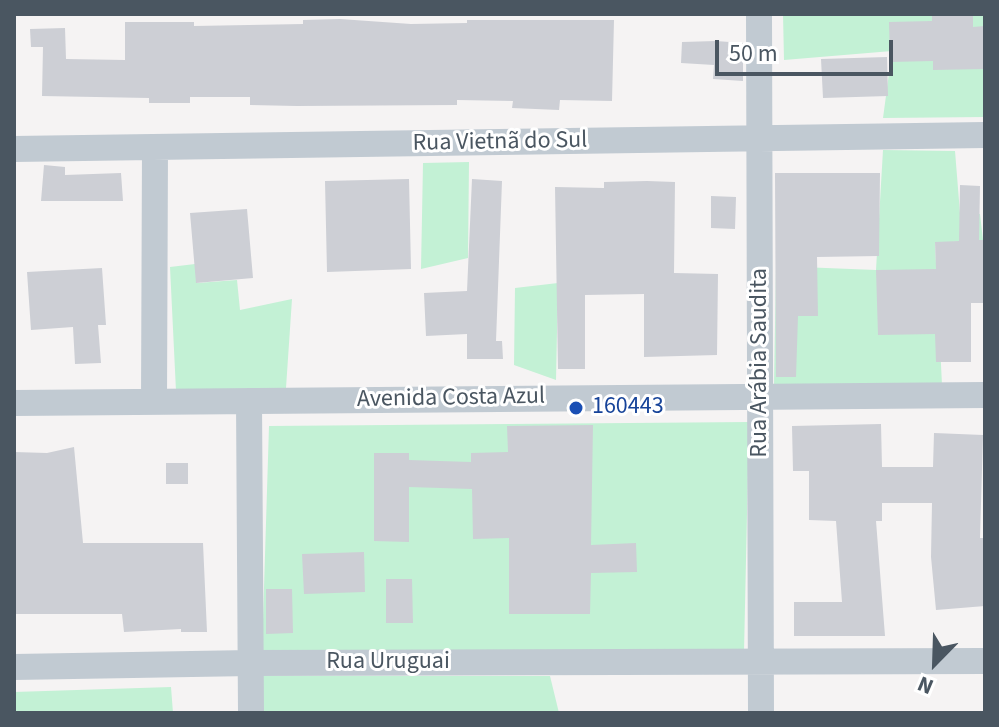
<!DOCTYPE html>
<meta charset="utf-8">
<style>
body{margin:0}
#map{position:relative;width:999px;height:727px;overflow:hidden;background:#f5f3f3;font-family:"Source Sans 3",sans-serif}
canvas{display:block}
.frame{position:absolute;inset:0;border:16px solid #4a5661;pointer-events:none}
.north{position:absolute;left:895px;top:623px;width:80px;height:80px;-webkit-text-stroke:6px #fff;paint-order:stroke;rotate:203deg;font-size:22px;font-weight:700;line-height:32px;text-align:center;color:#4a5661}
.north::after{content:'';display:block;margin:auto;width:28px;height:36px;background:#4a5661;clip-path:polygon(50% 0,100% 100%,50% 72%,0 100%)}
.scale{position:absolute;left:715px;top:40px;width:178px;height:36px;box-sizing:border-box;border:4px solid #4a5661;border-top:0;padding-left:10px;font-size:24px;line-height:28px;white-space:nowrap;color:#4a5661;-webkit-text-stroke:6px #fff;paint-order:stroke}
</style>
<div id="map">
<canvas width="999" height="727"></canvas>
<div class="frame"></div>
<div class="north">N</div>
<div class="scale">50 m</div>
</div>
<script>
const ctx = document.querySelector('canvas').getContext('2d');
ctx.lineJoin = 'round';
function fill(path, color) { ctx.fillStyle = color; ctx.fill(path, 'evenodd'); }
const poly = rows => new Path2D(rows.map(r => 'M' + r).join(''));
function stroke(path, color, width, dash) { ctx.strokeStyle = color; ctx.lineWidth = width; ctx.lineCap = dash ? 'butt' : 'round'; ctx.setLineDash(dash || []); ctx.stroke(path); }
function label(font, color, halo, rows, align = 'center') {
  ctx.font = font + ' "Source Sans 3",sans-serif'; ctx.lineWidth = 6; ctx.setLineDash([]); ctx.textBaseline = 'middle'; ctx.strokeStyle = halo; ctx.fillStyle = color; for (const [text, x, y, turn = 0] of rows) {
    ctx.save(); ctx.translate(x, y); ctx.rotate((+turn || 0) * Math.PI / 180); ctx.textAlign = isNaN(turn) ? turn : align; if (halo) ctx.strokeText(text, 0, 0); ctx.fillText(text, 0, 0); ctx.restore();
  }
}
const green = poly([
 [783,14,985,14,985,117,883,118,892,51,784,60],
 [883,150,955,151,960,213,980,214,983,240,935,243,942,385,774,384,776,266,876,270],
 [469,162,468,258,421,269,423,163],
 [195,264,197,283,237,280,240,310,292,299,286,388,176,391,170,267],
 [558,283,556,380,514,365,515,288],
 [749,422,744,652,262,652,269,426],
 [263,676,550,676,559,713,263,713],
 [171,687,173,713,14,713,14,692]
]);
const building = poly([
 [932,14,973,14,973,27,985,26,985,69,933,70,933,61,890,62,889,22,932,21],
 [340,19,411,24,467,23,467,20,614,20,612,101,560,100,559,110,512,108,513,101,457,100,457,105,297,106,250,105,250,97,190,97,190,103,149,103,149,98,42,96,43,47,31,47,30,29,65,28,66,59,125,60,125,22,194,22,194,26,303,24,303,20],
 [716,41,743,43,743,81,713,79,714,65,681,63,682,42],
 [887,57,888,96,823,98,821,59],
 [44,165,65,167,65,175,121,173,123,201,41,201],
 [775,173,880,173,879,256,817,257,818,316,798,316,796,377,776,377],
 [409,179,411,269,327,272,325,181],
 [472,179,502,181,496,341,502,341,503,359,467,359,467,334,426,336,424,293,467,291],
 [647,181,675,182,674,273,718,274,717,355,644,357,644,294,585,295,585,369,558,369,555,187,604,188,604,182],
 [960,185,980,186,979,240,983,240,985,303,971,303,971,362,936,362,935,334,878,335,876,270,936,269,935,242,959,241],
 [711,196,736,197,735,229,711,228],
 [247,209,253,278,196,283,190,213],
 [102,268,106,325,98,325,101,363,75,364,73,327,31,330,27,272],
 [881,424,882,467,933,467,934,433,983,435,980,538,985,538,985,606,936,610,931,557,932,503,882,503,882,521,876,521,885,636,794,636,794,602,842,602,836,521,809,520,809,471,793,471,792,426],
 [593,425,591,545,636,543,637,572,591,573,590,614,509,614,509,538,473,539,472,489,409,487,409,542,374,541,374,453,409,453,409,460,471,462,471,453,508,452,507,426],
 [74,447,83,543,203,543,207,632,181,632,181,629,124,632,122,614,14,614,14,452,47,453],
 [166,463,188,463,188,484,166,484],
 [364,552,365,592,304,594,302,554],
 [386,579,412,579,413,623,386,623],
 [266,589,292,589,293,633,266,634]
]);
const minor = poly([
 [759,14,761,713],
 [14,149,985,135],
 [154,401,155,148],
 [249,401,251,713],
 [14,403,985,395],
 [14,667,251,663,985,661]
]);
const markers = [
 [576,408,8,"#1a4fb4"]
];
const streetNames = [
 ["Rua Vietnã do Sul",500,143,-1],
 ["Rua Arábia Saudita",761,363,-90],
 ["Avenida Costa Azul",451,399,-1],
 ["Rua Uruguai",388,663]
];
const transitNames = [
 ["160443",592,408]
];
fill(green, '#c3f1d5');
fill(building, '#cdcfd5');
stroke(minor, '#c1cad2', 26);
for (const [x, y, r, color] of markers) { const dot = new Path2D(); dot.arc(x, y, r, 0, 2 * Math.PI); ctx.fillStyle = color; ctx.fill(dot); stroke(dot, '#fff', 3); }
label('24px', '#4a5661', '#fff', streetNames);
label('24px', '#164399', '#fff', transitNames, 'left');
</script>
